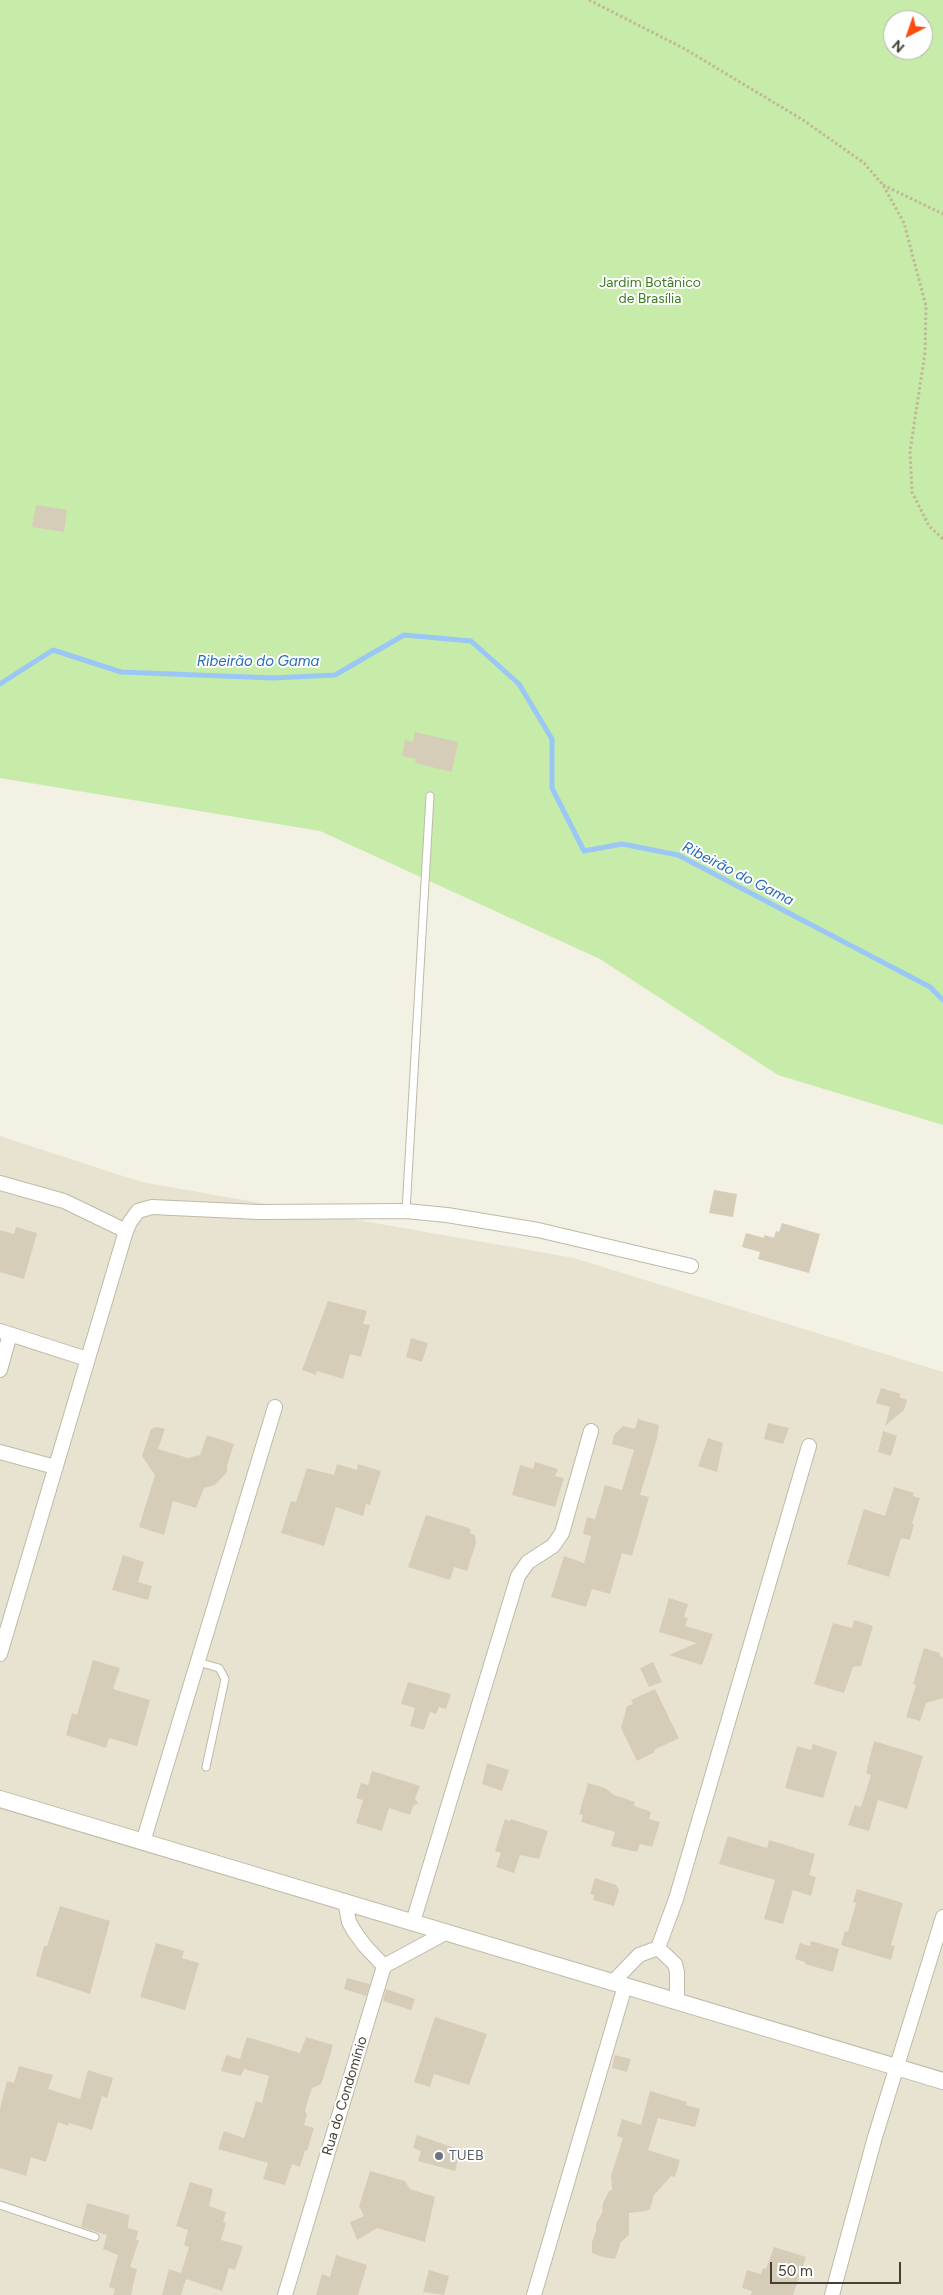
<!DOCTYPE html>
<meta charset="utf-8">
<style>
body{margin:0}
#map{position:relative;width:943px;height:2295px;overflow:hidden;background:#f3f0e4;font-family:Figtree,sans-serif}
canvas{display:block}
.north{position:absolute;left:883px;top:10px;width:50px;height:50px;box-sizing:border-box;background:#fff;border:1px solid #b5b3ad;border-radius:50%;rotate:221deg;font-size:14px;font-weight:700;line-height:20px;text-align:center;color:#464033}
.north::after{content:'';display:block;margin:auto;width:18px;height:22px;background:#ff4b0f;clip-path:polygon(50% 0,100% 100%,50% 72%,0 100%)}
.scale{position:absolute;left:770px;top:2262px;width:131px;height:22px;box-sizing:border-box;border:2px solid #464033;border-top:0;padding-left:6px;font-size:15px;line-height:18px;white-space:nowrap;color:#464033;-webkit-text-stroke:4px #fff;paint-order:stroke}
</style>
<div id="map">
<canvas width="943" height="2295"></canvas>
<div class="north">N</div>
<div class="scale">50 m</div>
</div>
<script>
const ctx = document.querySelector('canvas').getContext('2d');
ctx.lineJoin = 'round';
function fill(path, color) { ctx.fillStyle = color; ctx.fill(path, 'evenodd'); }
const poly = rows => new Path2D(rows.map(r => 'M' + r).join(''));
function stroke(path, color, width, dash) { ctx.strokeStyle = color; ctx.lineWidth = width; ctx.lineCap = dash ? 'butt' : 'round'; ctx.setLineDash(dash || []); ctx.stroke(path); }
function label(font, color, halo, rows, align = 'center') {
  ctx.font = font + ' Figtree,sans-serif'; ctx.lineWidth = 4; ctx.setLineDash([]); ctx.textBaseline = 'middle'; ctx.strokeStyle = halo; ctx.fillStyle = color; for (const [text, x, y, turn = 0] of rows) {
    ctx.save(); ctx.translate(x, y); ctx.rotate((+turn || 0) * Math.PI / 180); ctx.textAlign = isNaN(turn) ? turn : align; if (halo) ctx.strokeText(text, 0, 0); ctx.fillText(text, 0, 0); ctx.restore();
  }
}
const residential = poly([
 [0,1136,141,1182,574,1258,943,1372,943,2295,0,2295]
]);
const green = poly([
 [0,0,943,0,943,1125,778,1075,600,959,320,831,0,778],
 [893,20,923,20,923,50,893,50]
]);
const stream = poly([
 [0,684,53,650,121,672,273,678,335,675,404,635,471,641,519,684,552,739,552,788,584,851,622,844,678,855,930,987,943,1000]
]);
const building = poly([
 [36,505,67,510,64,532,32,527],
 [415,732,458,742,452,772,415,763,416,759,402,756,405,740,413,742],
 [714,1190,737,1194,733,1217,709,1213],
 [782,1223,820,1234,809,1273,758,1259,760,1252,742,1247,746,1233,764,1238,764,1235,774,1238,776,1231,779,1232],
 [16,1227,37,1233,24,1279,0,1272,0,1230,14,1234],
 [328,1301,367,1311,363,1324,370,1325,361,1357,350,1354,343,1379,317,1371,316,1375,302,1370],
 [411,1338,428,1343,422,1362,406,1357],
 [881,1388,901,1394,899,1397,907,1400,904,1410,885,1426,890,1407,876,1403],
 [638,1419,659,1425,657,1439,640,1495,649,1497,632,1556,622,1553,610,1594,592,1589,586,1607,551,1597,564,1556,584,1563,591,1536,583,1534,587,1517,595,1519,605,1485,622,1490,634,1450,612,1444,614,1435,623,1426,635,1429],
 [768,1423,789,1428,783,1444,764,1439],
 [156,1427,165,1429,158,1449,188,1458,200,1455,207,1435,234,1444,227,1466,227,1472,215,1485,204,1488,196,1508,173,1501,164,1535,139,1527,155,1475,142,1456,151,1429],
 [883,1431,897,1436,891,1456,878,1452],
 [708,1438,723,1443,717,1472,698,1466],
 [535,1462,558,1469,555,1476,564,1478,555,1507,512,1495,520,1465,533,1469],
 [337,1464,357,1470,358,1464,381,1471,370,1505,366,1504,363,1516,336,1507,324,1546,281,1533,291,1501,296,1502,307,1468,334,1475],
 [894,1487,914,1493,913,1496,920,1498,912,1524,914,1524,910,1540,901,1538,889,1577,847,1564,864,1509,885,1516],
 [426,1515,469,1528,471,1530,470,1533,475,1535,476,1543,467,1571,454,1567,450,1580,408,1567],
 [123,1555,144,1562,138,1582,152,1586,148,1600,112,1590],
 [669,1598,688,1604,684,1617,688,1618,685,1626,713,1634,702,1665,669,1655,697,1643,659,1632],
 [854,1620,873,1626,861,1666,853,1667,844,1693,814,1684,833,1623,852,1628],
 [924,1648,940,1653,940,1656,943,1658,943,1698,926,1703,920,1721,906,1717,916,1685,913,1684],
 [93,1660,120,1668,113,1689,150,1700,137,1746,109,1738,106,1748,66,1735,72,1713,77,1715],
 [653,1662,662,1682,649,1687,640,1668],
 [408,1682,451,1694,446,1709,439,1707,436,1714,430,1712,424,1730,410,1726,415,1708,401,1704],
 [655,1689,679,1738,654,1750,655,1752,637,1761,621,1728,627,1706,633,1704,631,1700],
 [874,1741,923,1756,907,1809,878,1800,869,1831,848,1825,855,1805,861,1807,871,1775,866,1773],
 [813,1744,837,1752,823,1798,785,1788,797,1746,811,1750],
 [487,1763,509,1770,502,1791,482,1784],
 [372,1771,420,1786,415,1799,418,1803,413,1806,410,1815,389,1808,382,1831,356,1823,363,1800,356,1798,361,1783,368,1785],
 [588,1783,605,1788,614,1795,635,1802,634,1806,649,1811,651,1813,649,1819,660,1822,652,1847,640,1844,637,1852,611,1846,615,1832,581,1822,583,1815,579,1814],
 [505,1819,510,1821,511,1819,548,1831,539,1859,520,1855,514,1873,496,1867,501,1853,495,1851],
 [728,1836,767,1848,769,1840,815,1854,809,1875,816,1877,811,1896,793,1890,783,1924,764,1919,775,1880,719,1864],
 [595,1878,616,1885,619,1890,614,1906,593,1900,594,1895,590,1894],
 [857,1889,903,1903,891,1945,895,1946,891,1960,841,1945,845,1931,848,1932,856,1903,853,1902],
 [60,1906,110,1921,90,1994,36,1976,44,1946,47,1946],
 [811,1941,839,1949,833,1972,805,1964,805,1962,795,1959,800,1943,810,1946],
 [156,1943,184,1951,182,1958,199,1963,185,2010,140,1997],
 [347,1978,370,1984,366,1996,344,1989],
 [386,1989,415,1999,411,2010,383,2001],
 [435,2017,487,2034,469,2085,434,2074,430,2087,414,2082],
 [247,2037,300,2053,306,2037,333,2045,323,2079,321,2084,312,2088,305,2110,307,2115,304,2125,314,2128,307,2151,305,2150,300,2167,292,2164,285,2185,263,2179,268,2163,218,2149,224,2131,244,2138,256,2101,262,2103,269,2076,244,2069,241,2076,221,2071,226,2055,240,2059],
 [615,2055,631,2059,627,2072,612,2068],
 [19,2066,53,2075,48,2089,80,2099,88,2070,113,2078,107,2098,102,2096,92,2130,69,2123,68,2126,58,2122,46,2162,31,2157,26,2176,0,2168,0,2109,7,2081,14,2083],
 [650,2091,687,2102,686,2105,700,2109,695,2127,658,2118,648,2150,680,2160,675,2177,671,2176,654,2195,650,2209,646,2211,629,2213,629,2235,621,2242,615,2259,603,2257,592,2253,592,2242,596,2231,596,2224,602,2213,603,2203,609,2191,612,2190,611,2176,623,2138,617,2136,622,2119,641,2125],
 [417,2135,461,2150,455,2171,418,2161,421,2151,413,2148],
 [370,2171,405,2181,410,2189,435,2197,425,2242,377,2228,357,2240,350,2222,364,2216,359,2206],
 [190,2182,213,2189,209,2206,226,2212,223,2222,226,2223,221,2240,243,2246,235,2270,229,2268,222,2291,186,2279,181,2295,162,2295,169,2269,181,2273,189,2247,184,2245,188,2230,176,2226],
 [87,2203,129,2215,128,2228,138,2231,136,2240,139,2240,130,2267,137,2269,131,2295,113,2295,115,2289,109,2287,118,2255,103,2249,107,2235,81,2227],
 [774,2247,806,2257,793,2295,751,2295,752,2291,742,2288,747,2270,761,2274,763,2268,766,2269],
 [336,2255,367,2265,358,2295,316,2295,322,2274,330,2277],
 [429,2270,449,2276,444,2295,423,2292]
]);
const path = poly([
 [589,0,685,49,803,120,864,163,883,185,904,223,926,306,925,353,910,451,912,492,929,526,943,539],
 [883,185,943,214]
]);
const service = poly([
 [406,1211,430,796],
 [198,1662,219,1668,225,1679,206,1767],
 [0,2205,95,2237]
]);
const minor = poly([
 [0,1183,64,1201,126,1231],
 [0,1331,87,1359],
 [0,1370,10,1334],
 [0,1452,55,1467],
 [0,1654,126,1231,130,1222,138,1211,152,1207,259,1212,406,1211,447,1215,538,1230,691,1266],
 [143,1842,275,1407],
 [345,1901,349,1922,354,1931,365,1946,384,1966],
 [413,1922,518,1576,528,1562,553,1546,562,1533,591,1431],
 [658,1948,676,1899,809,1446],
 [658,1948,675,1964,677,1972,677,2001],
 [612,1983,639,1955,658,1948],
 [285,2295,384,1966,447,1932],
 [534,2295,625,1986],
 [832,2295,875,2137,943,1917]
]);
const tertiary = poly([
 [0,1799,943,2081]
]);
const markers = [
 [439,2156,5,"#6b7280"]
];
const parkNames = [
 ["Jardim Botânico",650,283],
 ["de Brasília",650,299]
];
const streetNames = [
 ["Rua do Condomínio",345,2096,-73]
];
const worshipNames = [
 ["TUEB",449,2156]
];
const waterNames = [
 ["Ribeirão do Gama",258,662],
 ["Ribeirão do Gama",738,874,27]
];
fill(residential, '#e8e3d1');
fill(green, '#c7eba9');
stroke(stream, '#9ac7f6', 5);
fill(building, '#d6cdb8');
stroke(service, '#bfb9a6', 9);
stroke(minor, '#bfb9a6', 16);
stroke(tertiary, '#bfb9a6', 18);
stroke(path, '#c2b796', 3, [2.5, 2.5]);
stroke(service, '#fff', 7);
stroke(minor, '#fff', 14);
stroke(tertiary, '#fff', 16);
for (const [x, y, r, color] of markers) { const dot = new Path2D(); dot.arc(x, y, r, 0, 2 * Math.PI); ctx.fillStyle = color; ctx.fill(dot); stroke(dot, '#fff', 2); }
label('14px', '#3b7c22', '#fff', parkNames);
label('14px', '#464033', '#fff', streetNames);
label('14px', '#5b616d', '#fff', worshipNames, 'left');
label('italic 15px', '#246cba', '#fff', waterNames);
</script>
